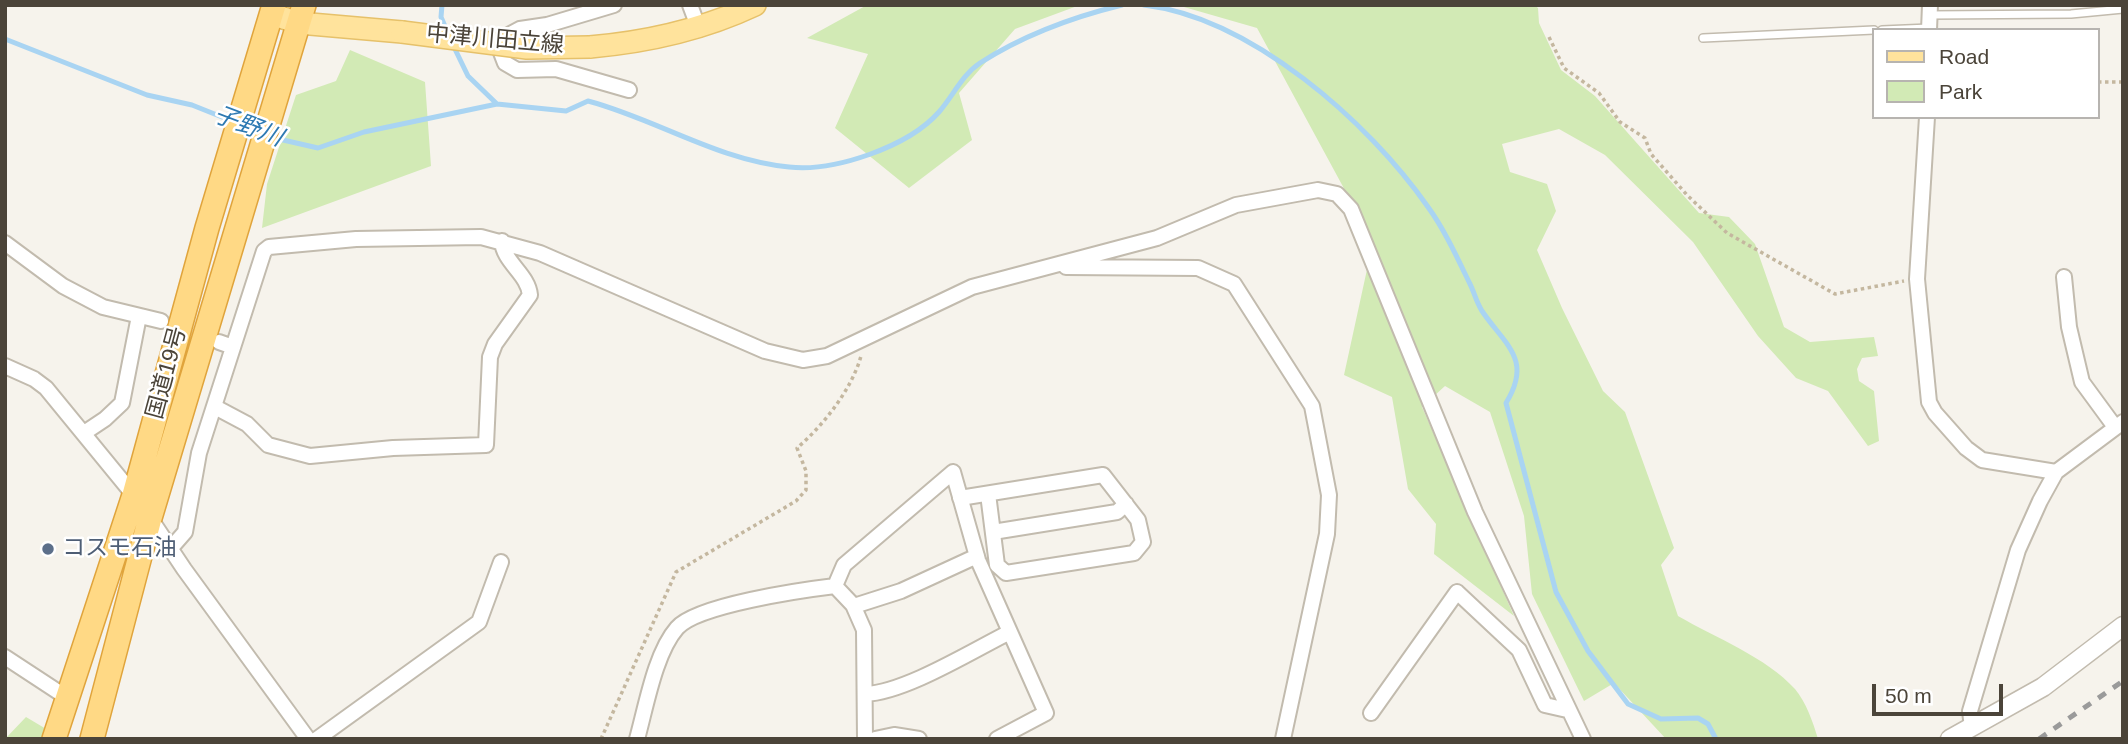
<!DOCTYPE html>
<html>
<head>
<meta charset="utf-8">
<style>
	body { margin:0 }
	#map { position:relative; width:2128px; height:744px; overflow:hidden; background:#f6f3ec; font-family:Arial,sans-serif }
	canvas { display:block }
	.frame { position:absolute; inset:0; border:7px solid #4b4439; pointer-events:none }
	.legend { position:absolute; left:1872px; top:28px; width:228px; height:91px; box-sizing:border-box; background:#fff; border:2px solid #b7b4b0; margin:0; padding:9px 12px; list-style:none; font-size:21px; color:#4b4439 }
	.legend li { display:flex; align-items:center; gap:14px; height:35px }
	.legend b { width:35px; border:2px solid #b7b4b0 }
	.scale { position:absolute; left:1872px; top:684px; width:131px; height:32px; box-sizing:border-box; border:4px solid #4b4439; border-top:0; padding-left:9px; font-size:21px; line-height:24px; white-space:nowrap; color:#4b4439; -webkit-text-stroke:5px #fff; paint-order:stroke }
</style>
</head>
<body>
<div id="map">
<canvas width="2128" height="744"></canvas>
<div class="frame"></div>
<ul class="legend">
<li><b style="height:9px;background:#ffe39c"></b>Road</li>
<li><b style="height:19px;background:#d2eab5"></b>Park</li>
</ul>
<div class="scale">50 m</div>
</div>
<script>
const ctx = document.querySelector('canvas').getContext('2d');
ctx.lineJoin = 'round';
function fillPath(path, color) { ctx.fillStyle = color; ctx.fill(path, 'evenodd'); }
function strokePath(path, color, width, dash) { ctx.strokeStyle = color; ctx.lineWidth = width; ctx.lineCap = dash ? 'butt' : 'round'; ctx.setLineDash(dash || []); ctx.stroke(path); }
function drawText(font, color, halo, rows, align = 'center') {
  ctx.font = font + ' Arial,"Noto Sans JP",sans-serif'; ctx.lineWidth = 5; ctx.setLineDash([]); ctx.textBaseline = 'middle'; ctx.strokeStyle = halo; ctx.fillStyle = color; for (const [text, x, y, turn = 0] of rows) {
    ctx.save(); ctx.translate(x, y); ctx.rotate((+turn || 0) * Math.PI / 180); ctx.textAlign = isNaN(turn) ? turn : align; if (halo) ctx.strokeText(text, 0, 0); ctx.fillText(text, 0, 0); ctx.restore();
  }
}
fillPath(new Path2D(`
	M867 5H1080L1015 29 959 93 972 140 909 188 835 128 868 54 807 38Z
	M1177 5H1534L1538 8 1539 23 1561 70 1595 96 1699 213 1729 217 1755 244 1784 327 1810 342 1874 337 1878 356 1862 358 1857 369 1859 381 1874 391 1879 441 1868 446 1828 391 1796 378 1758 336 1693 242 1605 155 1559 129 1502 144 1510 172 1547 184 1556 211 1537 250 1562 308 1603 391 1625 412 1674 548 1661 565 1678 616C1716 638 1766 657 1795 689 1806 702 1813 722 1818 739H1666L1614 683 1584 701 1532 594 1524 516 1490 412 1445 386 1422 407 1514 616 1434 554 1436 524 1408 489 1392 397 1344 375 1373 242 1257 28Z
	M350 50 425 82 431 166 262 228 267 184 296 95 336 81Z
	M26 717 63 739H5Z`), '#d2eab5');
strokePath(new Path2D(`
	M442 5 441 17 447 31
	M1144 5C1251 18 1368 121 1428 207 1444 229 1457 257 1469 282 1474 291 1476 302 1482 311 1505 345 1533 359 1506 403L1556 592 1588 651 1628 704 1661 719 1698 718 1708 724 1716 739
	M5 39 147 95 192 105 232 121
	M452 43 468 76 497 104
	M270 137 318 148 364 132 497 104 566 111 588 101C656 119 717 160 789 167 834 172 908 147 939 112 953 96 962 75 980 63 1022 36 1073 17 1122 5`), '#a9d4f2', 5);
const service = new Path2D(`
	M1930 15 2071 14 2123 9
	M1882 30 1929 28
	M1703 38 1874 30`);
const minor = new Path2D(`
	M614 5 547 25 520 29 505 37 500 50 505 63 517 70 556 69 629 90
	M690 5 699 29
	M1929 30 1930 5
	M1927 117 1917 279 1929 402 1935 413 1966 448 1982 460 2056 472
	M5 243 63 286 103 307 161 321
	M1066 267 1198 268 1234 284 1312 406 1329 495 1327 534 1283 739
	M2064 277 2069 327 2082 382 2115 427
	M219 342 233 347
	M5 366 34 379 46 388 137 499
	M215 407 247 424 268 445 310 456 393 448 486 445 490 357 495 344 530 295C528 274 503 262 502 241
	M84 433 105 419 122 403 139 316
	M960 498 1103 475 1138 520 1143 542 1134 553 1006 573 997 565 988 494
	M148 515 184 569 308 739
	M993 532 1117 512 1126 504
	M171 548 185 532 199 453 264 251 269 247 356 239 481 237 540 253 765 351 803 360 827 356 972 287 1157 238 1236 205 1318 190 1337 194 1351 209 1475 512 1583 739
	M835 586 844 565 953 472 978 560 1046 713 997 739
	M854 606 901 591 977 556
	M5 657 66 697
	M865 694C904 693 972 651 1008 633
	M1371 713 1457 592 1519 650 1545 705 1567 710
	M1972 728 1970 711 2018 550 2040 501 2056 472 2123 422
	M317 739 479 622 501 562
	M637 739C646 707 655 653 677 628 697 605 802 590 835 586L853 605 864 630 865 739
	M875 739 894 735 919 739`);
const tertiary = new Path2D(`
	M1950 739 2043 687 2123 626`);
const primary = new Path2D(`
	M271 14 299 23 402 32
	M590 47C648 42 702 30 755 5`);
const trunk = new Path2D(`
	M54 739 134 495 207 228 274 5
	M92 739 150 518 304 5`);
strokePath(service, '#c2bbae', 10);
strokePath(minor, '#c2bbae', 18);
strokePath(tertiary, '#c2bbae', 21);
strokePath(primary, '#e6c16a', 24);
strokePath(trunk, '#e0a43c', 26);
strokePath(new Path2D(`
	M1549 37 1564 68 1599 93 1620 122 1645 138 1651 154 1687 195 1727 233 1835 294 1904 281
	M2098 82H2123
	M601 739 676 572 796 501 806 490V471L797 448C823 426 852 389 861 356`), '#c4b79f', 3.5, [3.5, 3.5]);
strokePath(service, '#fff', 7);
strokePath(minor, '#fff', 14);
strokePath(tertiary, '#fff', 18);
strokePath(primary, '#ffe39c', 21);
strokePath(trunk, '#ffd985', 23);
strokePath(new Path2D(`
	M2039 739 2123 681`), '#9a9a9a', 5, [9, 9]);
const primaryBridge = new Path2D(`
	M402 32 527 48 590 47`);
strokePath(primaryBridge, '#e6c16a', 24, []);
strokePath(primaryBridge, '#ffe39c', 21);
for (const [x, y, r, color] of [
	[48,549,7,"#5c6f8a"]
]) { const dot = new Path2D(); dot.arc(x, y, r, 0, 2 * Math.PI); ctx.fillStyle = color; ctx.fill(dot); strokePath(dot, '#fff', 2.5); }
drawText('23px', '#4b4439', '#fff', [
	["中津川田立線",495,40,5],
	["国道19号",167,373,-75]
]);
drawText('23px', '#4e5e75', '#fff', [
	["コスモ石油",62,549]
], 'left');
drawText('italic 24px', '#2e7ab2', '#fff', [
	["子野川",248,127,21]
]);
</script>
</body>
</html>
